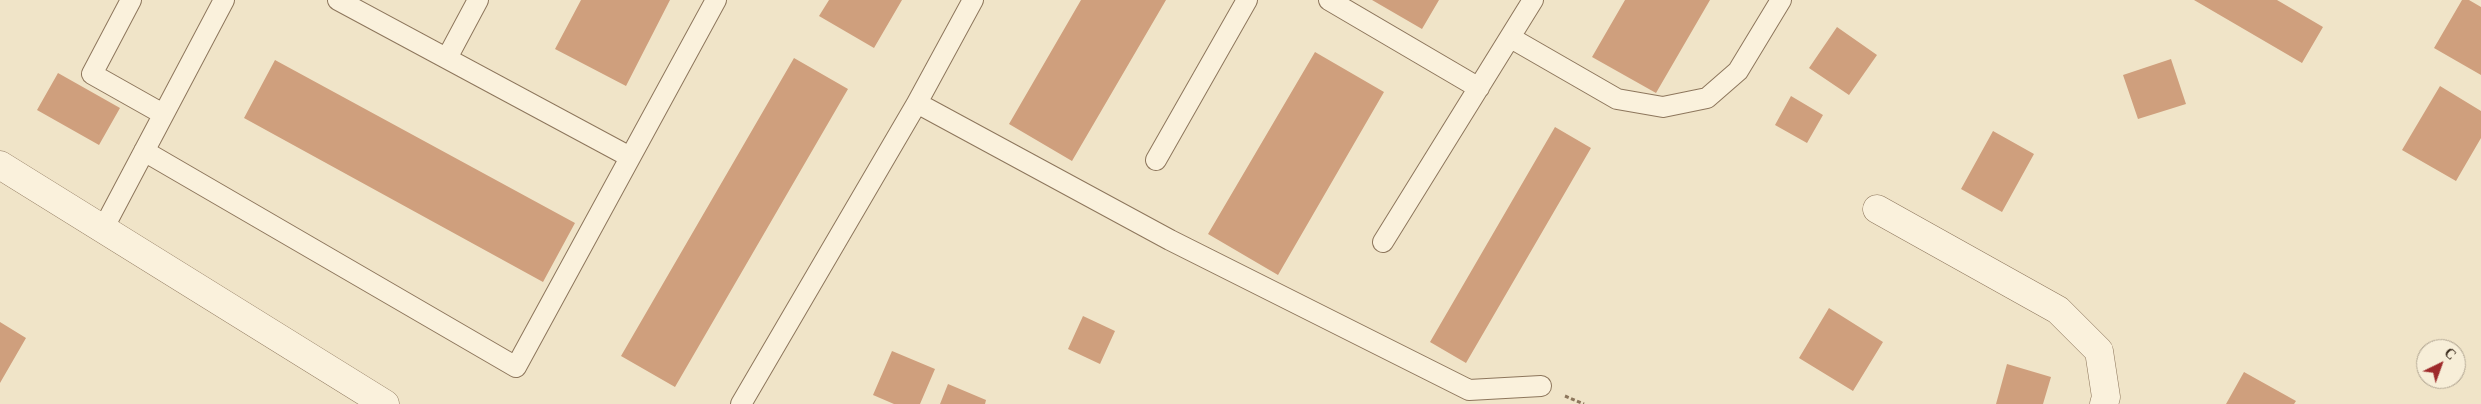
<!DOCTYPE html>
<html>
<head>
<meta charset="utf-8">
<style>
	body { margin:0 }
	#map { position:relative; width:2481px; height:404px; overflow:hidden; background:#f0e4c8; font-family:"Libre Baskerville",serif }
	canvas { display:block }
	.north { position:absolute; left:2416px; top:339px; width:50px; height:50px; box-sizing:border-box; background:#f7eed8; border:1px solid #ada18e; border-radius:50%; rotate:42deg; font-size:14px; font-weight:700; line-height:20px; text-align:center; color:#3d2e20 }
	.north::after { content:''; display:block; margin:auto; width:18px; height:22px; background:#9e2a2b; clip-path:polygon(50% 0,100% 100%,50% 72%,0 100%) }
</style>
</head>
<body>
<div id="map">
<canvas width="2481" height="404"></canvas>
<div class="north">С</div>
</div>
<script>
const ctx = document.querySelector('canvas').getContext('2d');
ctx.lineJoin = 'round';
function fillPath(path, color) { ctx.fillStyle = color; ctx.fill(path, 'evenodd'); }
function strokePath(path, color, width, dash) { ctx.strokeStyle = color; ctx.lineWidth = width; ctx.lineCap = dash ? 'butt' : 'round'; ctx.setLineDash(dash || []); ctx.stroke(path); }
fillPath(new Path2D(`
	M581 0H670L626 86 555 49Z
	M829 0H902L874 48 819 16Z
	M1081 0H1166L1072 161 1009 124Z
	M1372 0H1439L1422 29Z
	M1625 0H1710L1656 93 1592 57Z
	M2194 0H2277L2323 27 2302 63Z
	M2462 0H2469L2481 7V75L2434 48Z
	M1837 27 1877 55 1849 95 1809 68Z
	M1315 52 1384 92 1278 275 1208 234Z
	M794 58 848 89 675 387 621 356Z
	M2171 59 2186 104 2138 119 2123 75Z
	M275 60 575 223 543 282 244 118Z
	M58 73 120 108 99 145 37 110Z
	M2440 86 2481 111V138L2456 181 2402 150Z
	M1791 96 1823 115 1807 143 1775 125Z
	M1555 127 1591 148 1466 363 1430 342Z
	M1993 131 2034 154 2002 212 1961 189Z
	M1829 308 1883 342 1853 391 1799 358Z
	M1083 316 1115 331 1100 364 1068 349Z
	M0 322 26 338 0 383Z
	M892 351 935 369 920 404H894L873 395Z
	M2007 364 2051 377 2043 404H1996Z
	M2244 372 2296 401 2294 404H2226Z
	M948 384 986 400 985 404H940Z`), '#cf9f7d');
const service = new Path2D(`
	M131 0 92 74 163 114
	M338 0 630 157
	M1329 0 1479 88
	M1511 38 1617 99 1663 107 1707 98 1738 71 1781 0
	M447 58 478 0
	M917 103 1170 240 1469 390 1541 386
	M144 151 516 367 716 0
	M1156 160 1247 0
	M103 229 224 0
	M1383 242 1533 0
	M741 404 917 103 973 0`);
const minor = new Path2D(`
	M0 165 385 404
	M1877 209 2058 310 2099 351 2106 397 2104 404`);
strokePath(service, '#8d765c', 22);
strokePath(minor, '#8d765c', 29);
strokePath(new Path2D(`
	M1565 396 1584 404`), '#8d765c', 3, [4, 2.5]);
strokePath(service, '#faf1dc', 20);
strokePath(minor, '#faf1dc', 28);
</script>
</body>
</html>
